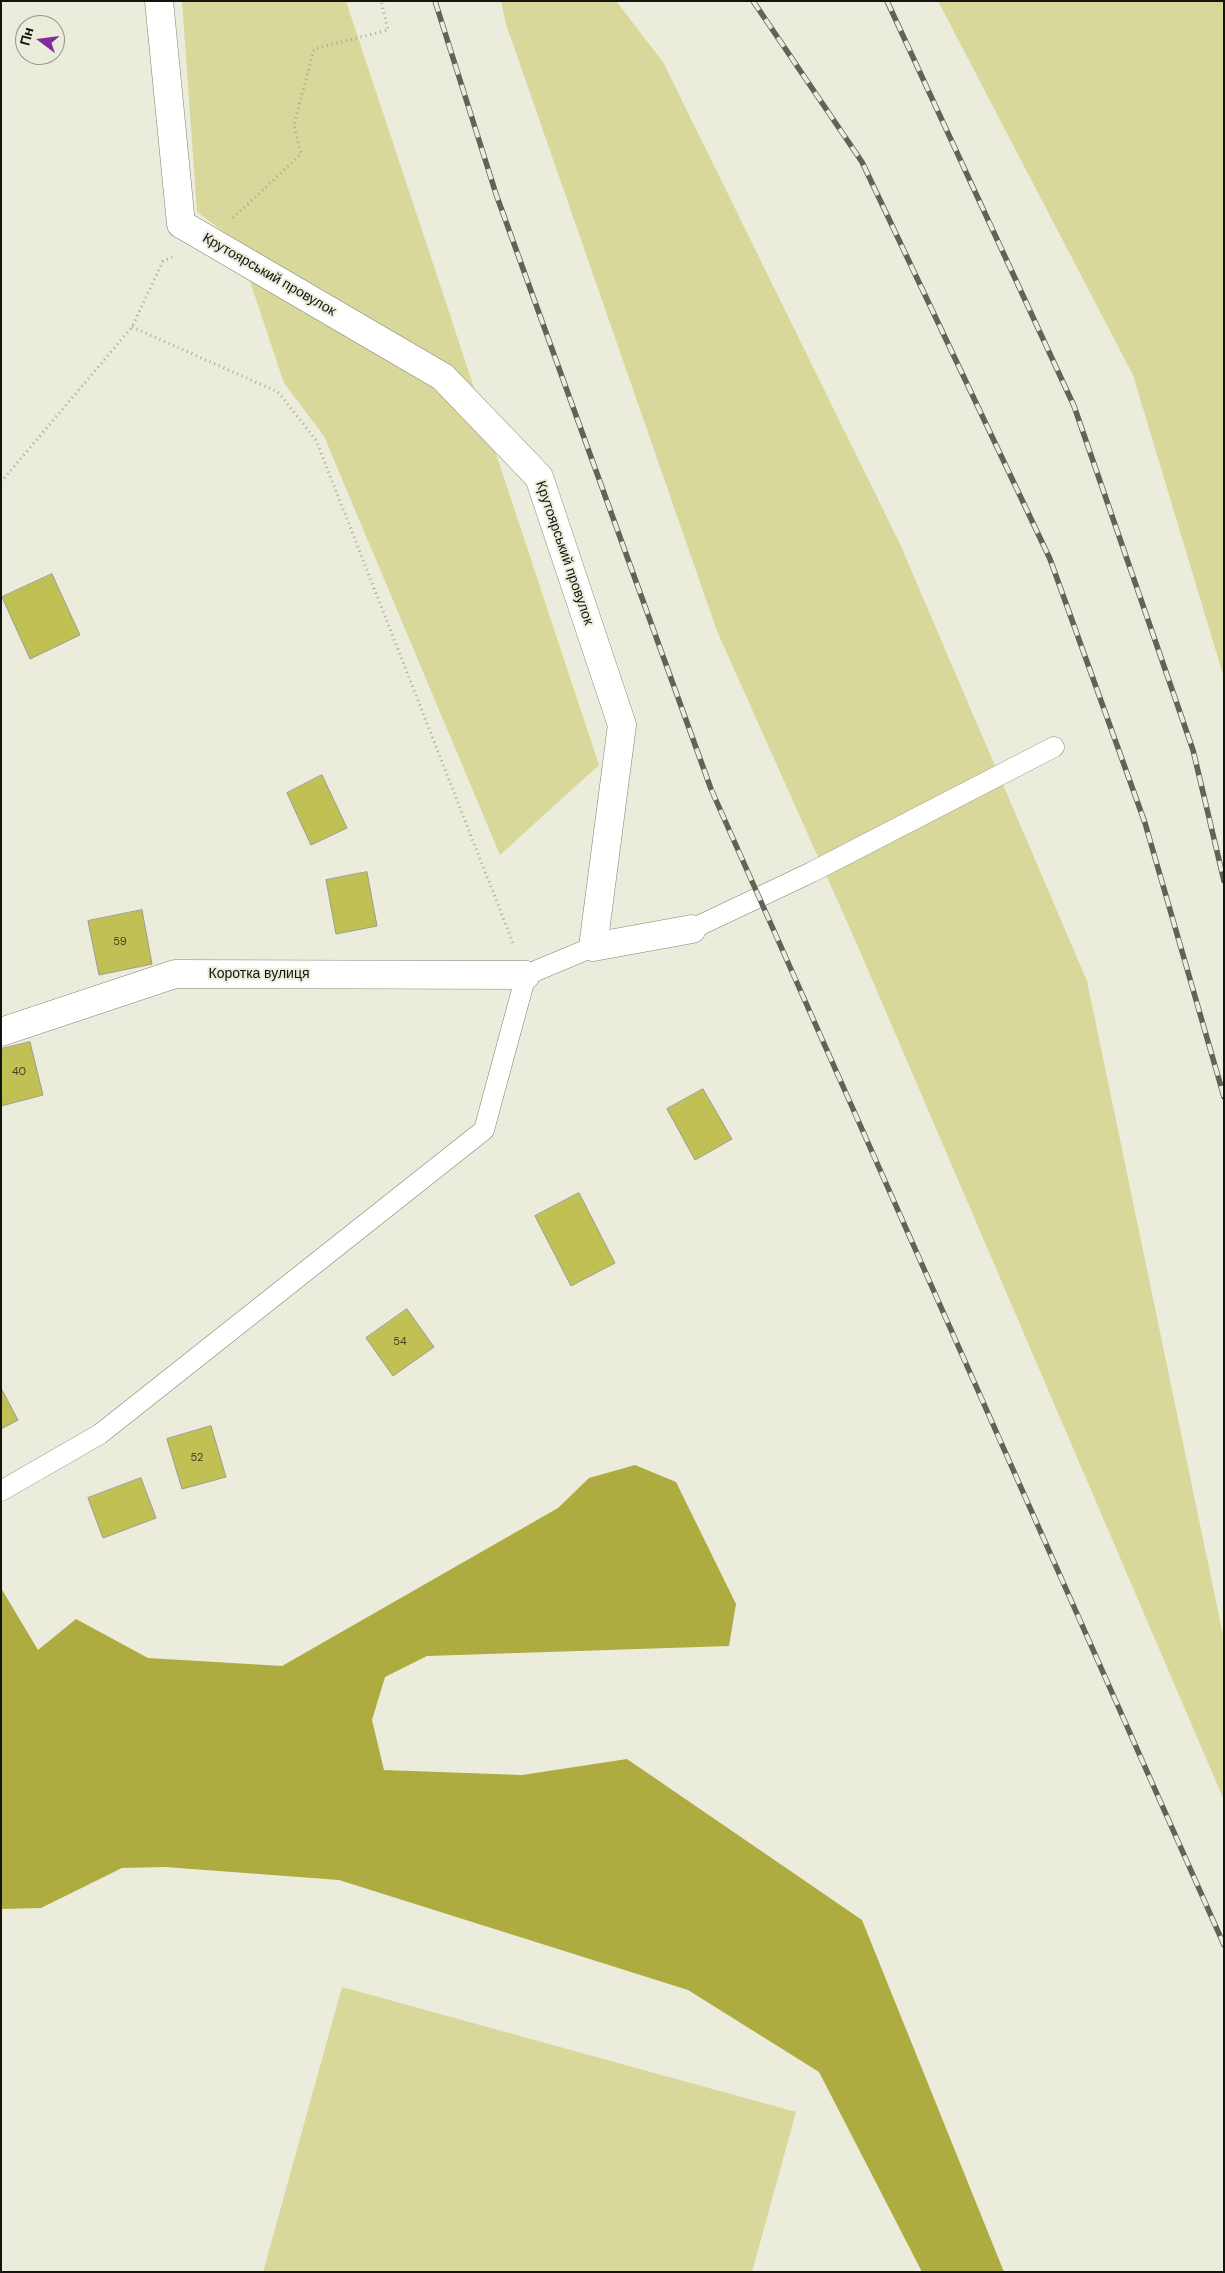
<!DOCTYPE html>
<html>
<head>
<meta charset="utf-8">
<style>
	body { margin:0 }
	#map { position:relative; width:1225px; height:2273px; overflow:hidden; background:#ebecdb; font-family:"DM Sans",sans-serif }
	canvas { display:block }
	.frame { position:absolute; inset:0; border:2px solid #14140e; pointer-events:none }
	.north { position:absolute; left:15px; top:15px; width:50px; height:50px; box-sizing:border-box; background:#ebecdb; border:1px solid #959689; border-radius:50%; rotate:285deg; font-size:14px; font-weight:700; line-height:20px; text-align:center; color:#14140e }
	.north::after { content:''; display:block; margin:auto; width:18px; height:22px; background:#822b99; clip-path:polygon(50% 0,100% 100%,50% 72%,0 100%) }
</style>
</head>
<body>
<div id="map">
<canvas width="1225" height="2273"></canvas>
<div class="frame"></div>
<div class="north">Пн</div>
</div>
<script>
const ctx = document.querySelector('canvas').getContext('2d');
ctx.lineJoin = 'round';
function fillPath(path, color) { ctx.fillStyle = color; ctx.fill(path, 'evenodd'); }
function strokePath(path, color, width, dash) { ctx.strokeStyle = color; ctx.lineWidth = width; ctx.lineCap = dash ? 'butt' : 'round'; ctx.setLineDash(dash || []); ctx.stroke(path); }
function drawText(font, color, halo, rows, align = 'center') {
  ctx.font = font + ' "DM Sans",sans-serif'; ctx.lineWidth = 4; ctx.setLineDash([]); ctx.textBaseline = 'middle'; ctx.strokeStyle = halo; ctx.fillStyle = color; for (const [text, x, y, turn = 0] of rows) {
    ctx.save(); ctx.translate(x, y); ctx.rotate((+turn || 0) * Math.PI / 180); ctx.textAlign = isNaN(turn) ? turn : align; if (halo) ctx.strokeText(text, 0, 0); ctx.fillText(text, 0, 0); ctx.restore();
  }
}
fillPath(new Path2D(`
	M182 1H346L599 765 500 855 324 436 284 383 237 242 197 212Z
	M501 1H616L663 62 900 544 1087 981 1224 1640V1800L856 942 717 631 506 24Z
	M938 1H1224V678L1133 375Z
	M342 1987 796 2112 752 2272H263Z`), '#d7d899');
fillPath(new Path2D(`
	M635 1465 676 1482 736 1604 729 1646 427 1656 385 1677 372 1720 384 1770 522 1775 627 1759 862 1920 1004 2272H922L819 2072 688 1990 339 1880 165 1867 122 1868 41 1908 1 1909V1588L38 1650 76 1619 148 1658 282 1666 558 1508 589 1478Z`), '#aeac40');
const building = new Path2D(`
	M52 574 80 635 30 659 2 597Z
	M322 775 347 828 311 845 287 793Z
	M367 872 377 926 336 934 326 880Z
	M142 910 152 964 99 975 88 921Z
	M30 1042 43 1095 1 1106V1049Z
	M703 1089 732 1139 695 1160 667 1109Z
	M579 1193 615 1263 571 1286 535 1216Z
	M407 1309 434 1347 393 1376 366 1338Z
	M1 1388 18 1420 1 1429Z
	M211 1426 226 1477 182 1489 167 1439Z
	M141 1478 156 1518 103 1538 88 1498Z`);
fillPath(building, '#c1c055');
strokePath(building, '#9c9c8d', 1);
const lane = new Path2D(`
	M692 929 812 872 1054 747
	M1 1491 100 1434 484 1130 526 975 593 947`);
const street = new Path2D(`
	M159 1 181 224 443 377 539 477 622 725 593 947 692 929
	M1 1032 175 974 526 975`);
strokePath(lane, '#848475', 21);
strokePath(street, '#848475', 29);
strokePath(new Path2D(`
	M233 218 301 154 294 125 314 49 388 30 381 1
	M132 327 278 392 316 440 513 943
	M1 482 132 327 163 261 172 257`), '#a7a89b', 3, [1, 4]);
strokePath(lane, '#fff', 20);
strokePath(street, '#fff', 28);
const rail = new Path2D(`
	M435 1 496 194 711 789 1224 1945
	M753 1 862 162 1050 559 1145 823 1224 1097
	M887 1 1074 406 1193 750 1224 881`);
strokePath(rail, '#616258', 5.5);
strokePath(rail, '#ebecdb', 4, [11]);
drawText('11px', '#3f3f20', null, [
	["59",120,942],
	["40",19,1072],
	["54",400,1342],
	["52",197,1458]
]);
drawText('14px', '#14140e', '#ebecdb', [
	["Крутоярський провулок",269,275,30],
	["Крутоярський провулок",564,553,71],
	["Коротка вулиця",259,974]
]);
</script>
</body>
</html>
